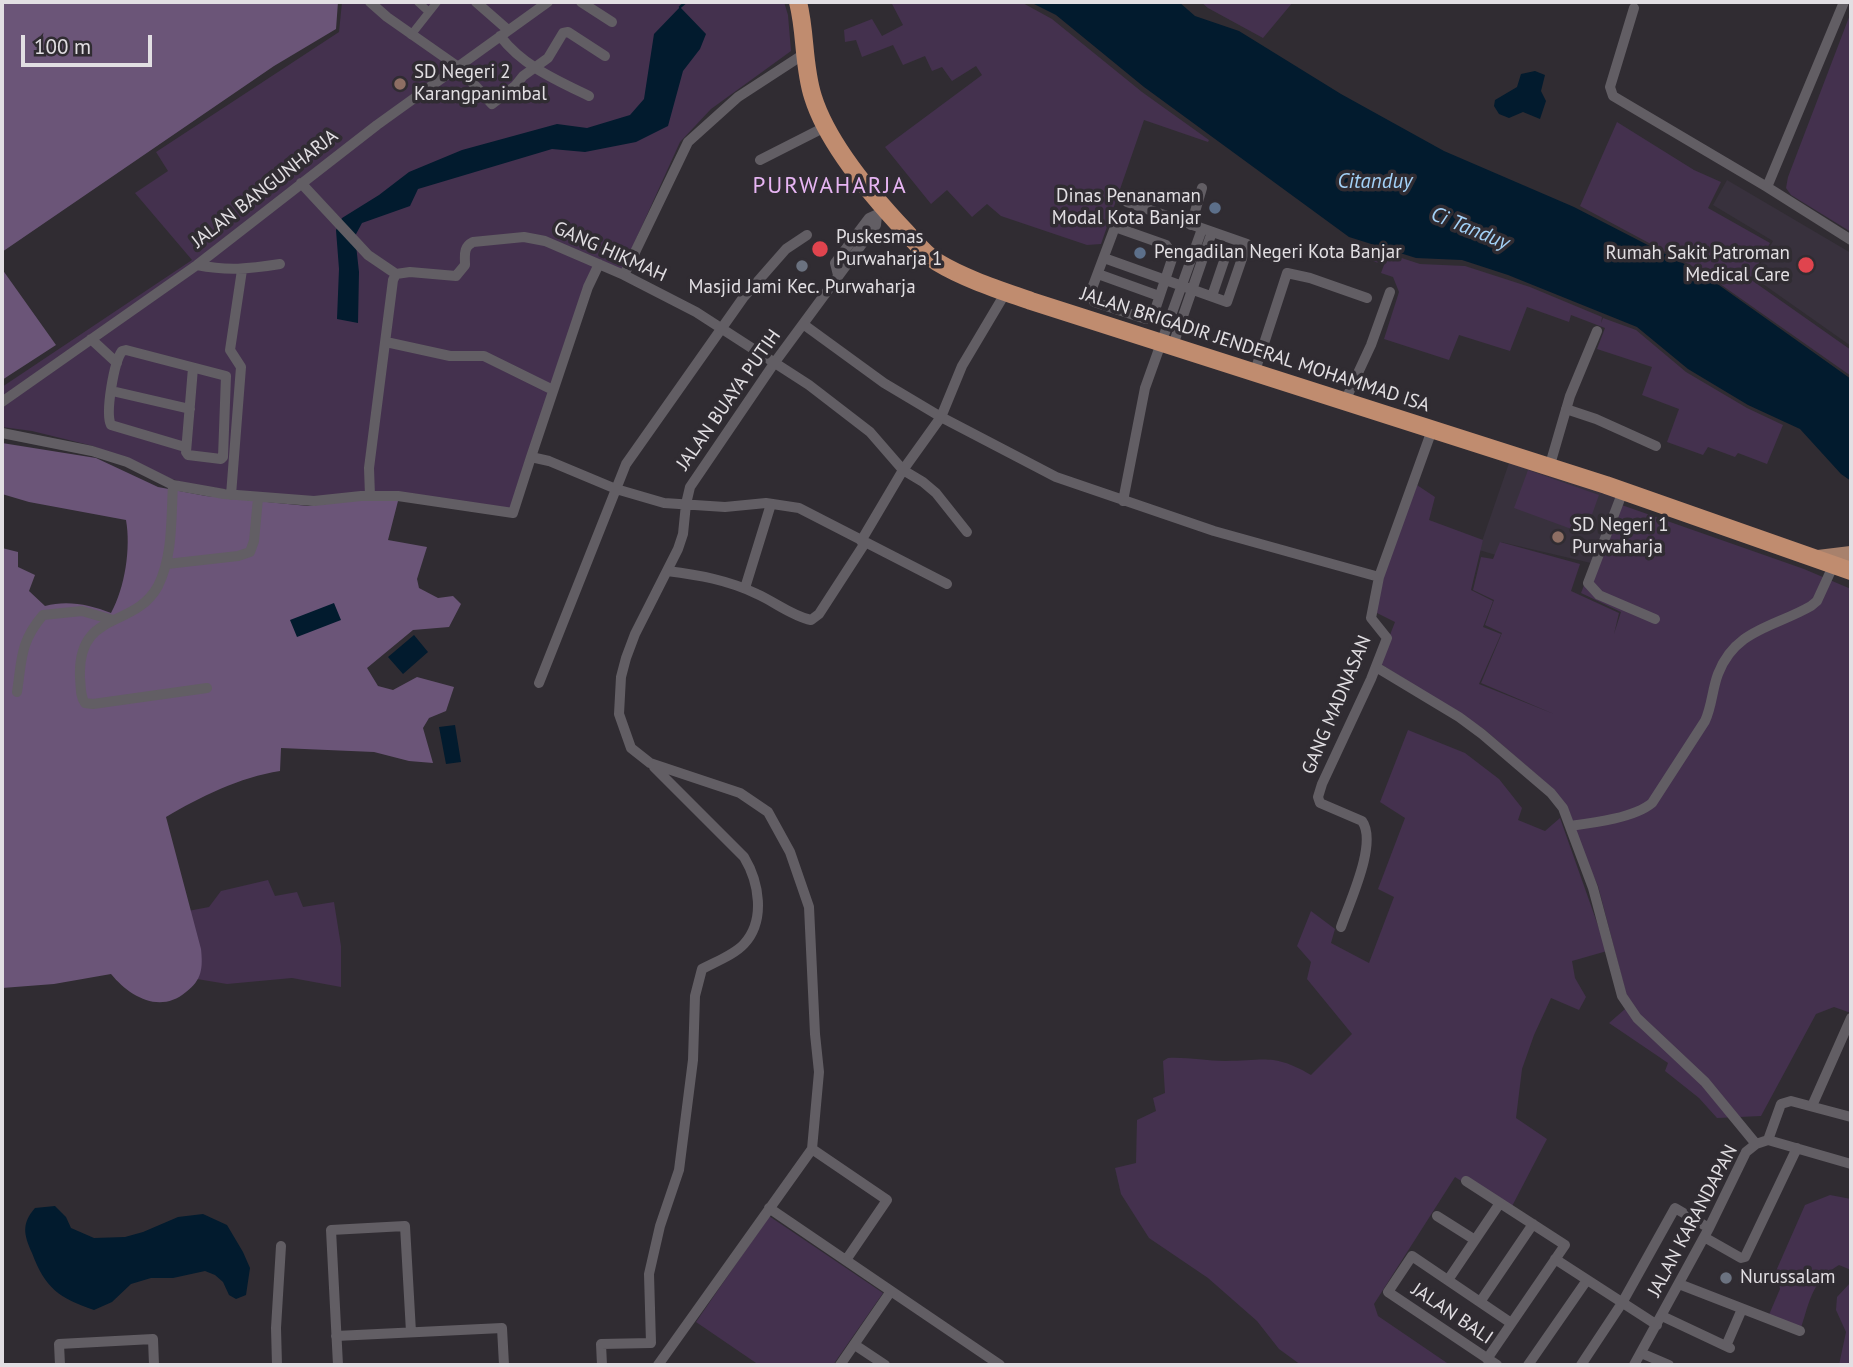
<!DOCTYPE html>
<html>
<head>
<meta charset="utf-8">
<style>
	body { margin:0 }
	#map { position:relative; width:1853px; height:1367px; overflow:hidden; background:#302c32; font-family:"PT Sans",sans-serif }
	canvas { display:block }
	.frame { position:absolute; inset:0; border:4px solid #e2dfe3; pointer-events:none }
	.scale { position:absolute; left:21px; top:35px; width:131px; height:32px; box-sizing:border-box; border:4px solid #e2dfe3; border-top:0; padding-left:9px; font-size:21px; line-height:24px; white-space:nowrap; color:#e2dfe3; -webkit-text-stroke:5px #302c32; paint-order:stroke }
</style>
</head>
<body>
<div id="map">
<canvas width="1853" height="1367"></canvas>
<div class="frame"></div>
<div class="scale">100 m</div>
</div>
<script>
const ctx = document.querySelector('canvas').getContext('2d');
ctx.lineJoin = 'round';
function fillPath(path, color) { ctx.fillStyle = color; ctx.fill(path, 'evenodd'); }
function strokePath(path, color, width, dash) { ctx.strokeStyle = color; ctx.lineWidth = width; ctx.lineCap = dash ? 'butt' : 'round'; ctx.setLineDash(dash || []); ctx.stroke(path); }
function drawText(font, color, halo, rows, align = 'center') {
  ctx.font = font + ' "PT Sans",sans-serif'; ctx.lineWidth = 7; ctx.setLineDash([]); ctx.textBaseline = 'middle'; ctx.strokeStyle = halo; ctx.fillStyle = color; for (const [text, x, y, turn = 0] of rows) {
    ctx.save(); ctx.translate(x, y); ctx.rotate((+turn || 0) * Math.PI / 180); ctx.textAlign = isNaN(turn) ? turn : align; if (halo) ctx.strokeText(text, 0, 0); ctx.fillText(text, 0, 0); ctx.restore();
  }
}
fillPath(new Path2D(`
	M1727 180 1851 253V346L1753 277 1773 241 1713 205Z
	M1509 463 1619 496 1591 563 1501 542 1496 555 1479 550Z`), '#38313d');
fillPath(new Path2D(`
	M342 2H784L788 15 791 51 711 109 680 142 622 270 598 259 511 509 398 493 307 497 274 495 191 485 169 478 93 446 32 431 2 427V387L192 260 135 193 168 171 156 152 339 32Z
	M891 2H1021L1052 19 1142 92 1209 140 1208 142 1144 120 1101 244 1087 245 1001 216 987 204 972 217 947 190 931 204 885 147 982 75 976 66 952 81 942 67 932 71 925 56 903 65 893 45 862 57 856 40 845 42 844 30 872 19 882 36 903 25Z
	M1201 2H1293L1263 38 1208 8Z
	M1851 12V232L1791 195 1786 188 1788 177Z
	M1617 122 1694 170 1721 182 1708 208 1770 243 1750 279 1851 350V376L1703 272 1580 206Z
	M1374 249 1420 264 1465 266 1530 287 1602 317 1601 323 1603 318 1636 330 1686 372 1747 408 1783 425 1767 464 1738 453 1735 457 1708 447 1703 455 1667 442 1679 409 1642 395 1652 367 1597 349 1605 328 1571 315 1569 322 1527 307 1510 351 1459 335 1449 360 1384 339 1399 292 1393 277 1381 273 1384 265 1370 260Z
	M1528 470 1599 495 1585 534 1514 508Z
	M1417 485 1435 497 1429 520 1483 540 1471 590 1493 601 1483 627 1501 634 1479 684 1554 714 1481 683 1502 633 1485 625 1494 600 1473 590 1481 557 1493 559 1500 542 1580 564 1571 591 1619 613 1614 634 1621 612 1581 593 1616 503 1804 569 1851 589V1013L1834 1007 1816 1014 1761 1116 1717 1118 1699 1098 1665 1071 1668 1063 1609 1023 1632 1003 1626 994 1598 886 1554 790 1485 730 1379 663 1395 622 1369 609Z
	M1408 730 1465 753 1499 779 1522 808 1518 820 1545 831 1560 818 1607 951 1572 961 1575 978 1586 997 1579 1010 1551 998 1534 1035 1522 1069 1516 1118 1547 1139 1509 1212 1455 1177 1374 1304 1378 1316 1450 1365H1301L1279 1349 1257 1321 1208 1278 1149 1238 1121 1194 1115 1168 1136 1163 1137 1120 1156 1111 1153 1098 1165 1093 1163 1061 1168 1058C1187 1057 1206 1061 1225 1061 1265 1061 1273 1053 1311 1075L1352 1034 1307 979 1311 962 1297 946 1311 911 1335 929 1331 943 1369 963 1394 897 1378 889 1405 818 1380 802Z
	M268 880 275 896 297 892 303 907 334 902 341 946V987L292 978 227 984 197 979 188 911 209 907 221 891Z
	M1830 1195 1851 1199V1270L1839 1265C1812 1281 1810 1300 1801 1328L1768 1317 1780 1289 1776 1271 1805 1205Z
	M769 1216 883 1293 833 1365H759L696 1322Z
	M1851 1282V1365H1839L1846 1332 1836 1310 1837 1297Z`), '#44314e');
fillPath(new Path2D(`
	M2 2H338L336 29 274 66 2 252Z
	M2 269 56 345 2 380Z
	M2 443 96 458 158 487 206 496 308 506 371 499 398 501 388 540 427 547 417 579 419 588 438 598 453 596 461 604 449 627 413 630 367 668 378 686 393 690 417 677 454 687 446 711 429 718 423 728 433 763 409 761 374 752 281 748 280 771C240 777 200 797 166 817L201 949C203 968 202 980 186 992 160 1014 130 997 111 974L54 984 2 988V548L18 552V567L35 575 29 591 45 606C68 600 90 605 111 613 125 588 131 548 126 520L29 502 2 494Z`), '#6b5578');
fillPath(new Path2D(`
	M1030 2H1179L1195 16 1239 31 1341 94 1444 151 1574 207 1702 273 1851 379V481L1841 474 1800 429 1748 405 1688 369 1637 327 1508 275 1462 260 1416 258 1349 237 1144 87 1056 15Z
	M680 7 706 34 700 49 683 71 668 126 636 142 585 152 552 149 418 189 410 206 362 223 355 236 359 272 358 323 337 319 339 269 336 230 342 218 379 195 409 172 462 150 557 124 587 128 630 115 644 99 654 34Z
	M1535 71 1545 75 1541 91 1546 101 1540 119 1523 112 1509 118 1499 114 1494 106 1495 100 1517 87 1521 74Z
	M334 603 341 620 297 637 290 620Z
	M414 635 428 652 403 674 388 657Z
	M455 725 461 762 446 764 439 727Z
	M55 1206 66 1217 71 1228 94 1238 125 1237 143 1232 178 1217 203 1214 227 1225 243 1252 250 1268 246 1295 236 1299 229 1295 223 1282 215 1275 205 1271 173 1278H151L131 1284 112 1302 94 1310C59 1298 45 1288 32 1253 24 1235 21 1224 35 1208Z`), '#021b2e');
strokePath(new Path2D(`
	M680 7 686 2`), '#021b2e', 2.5);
strokePath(new Path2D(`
	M418 2 429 12
	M411 35 437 2`), '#625e64', 8);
strokePath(new Path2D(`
	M370 2 387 17 457 66 492 104 515 86 523 76 548 58 563 33 568 32 605 56
	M476 2 508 30
	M581 2 612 22
	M1634 8 1610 87 1613 96 1767 187 1851 240
	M500 36C523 66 556 80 589 96
	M760 160 827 126
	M301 183 368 255 396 274
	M1767 187 1844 2
	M1191 225 1202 188
	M1115 227 1166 245 1173 256 1154 313 1146 319 1094 302 1091 291Z
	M1104 258 1227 302 1247 244 1127 202
	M197 265C228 271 248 269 280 264
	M396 274 410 272 456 276 465 265C465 255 463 247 473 242L524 237 545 241 624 275 696 312 809 385 870 432 903 470 923 482 936 493 967 532
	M1098 274 1159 296
	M624 275 688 142 738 97 804 54
	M838 275 835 263 869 218 880 213
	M1212 296 1226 255
	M803 324 884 383 941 417 1056 477 1214 531 1379 577
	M91 339 117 363
	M386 342 450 356H484L553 390
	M1173 345 1212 232
	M1255 371 1287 273 1310 278 1367 298
	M112 391 190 409
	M1345 401 1371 345 1390 292
	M2 402 197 265 377 125 548 2
	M1566 409 1596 419 1656 446
	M2 433 92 451 127 462 173 485 224 494 314 501 361 496H398L513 513 531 457 549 461 616 489 664 503 725 507 766 503 799 508 947 584
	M185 447 111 425C105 413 114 362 122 351L126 350 226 376 223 457 221 459 188 455 186 452 193 368
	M531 457 588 287 599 264
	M1549 468 1570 396 1597 331
	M173 485C171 519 173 556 158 586 134 630 77 609 80 678 81 686 80 697 85 703L93 704 207 688
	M1623 491 1588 583 1599 595 1655 619
	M231 495 241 367 230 350 242 270
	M370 496 369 468 393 280 396 274
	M1123 501 1145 388 1202 229
	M861 541 903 470 941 417 962 366 1006 292
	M167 564 238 556 250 552 254 541 258 498
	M667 571C699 575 728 580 757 594 775 602 792 616 811 620L819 614 865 543
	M745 588 771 504
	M1376 667 1459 717 1482 734 1551 793 1563 808 1593 888 1622 996 1637 1018 1705 1082 1756 1144
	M539 683 626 464 743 298 786 249 807 235
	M17 692C22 659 20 642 43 615L82 611 113 620
	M1570 826C1593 823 1634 818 1652 803L1705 721C1712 706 1712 690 1718 674 1735 629 1775 627 1811 606L1817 601 1834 564
	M1341 927C1349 903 1378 843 1362 821L1320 803 1318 797 1322 784 1371 679 1387 638 1371 618 1379 577 1432 430
	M1812 1106 1851 1018
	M1768 1140 1781 1104 1791 1101 1851 1117
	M812 1149 887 1200 846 1260
	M1466 1181 1565 1245 1487 1359
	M769 1208 891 1291
	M1437 1216 1475 1240
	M1704 1237 1741 1258 1745 1257 1797 1148
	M1555 1259 1657 1325
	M1448 1280 1500 1203
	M1679 1284 1800 1331
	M1480 1302 1533 1224
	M1662 1316 1730 1348
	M336 1336 502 1328 504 1365
	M855 1345 885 1365
	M1726 1346 1742 1309
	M1641 1353 1669 1365
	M60 1365 59 1344 153 1339 154 1365
	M277 1365 276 1328 281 1246
	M338 1365 331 1230 405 1226 411 1332
	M602 1365 601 1344 651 1343 649 1274 660 1226 679 1170 693 1060 695 996 702 969C715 962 734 955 744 944 766 920 759 882 744 857L654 767
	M658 1365 812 1149 819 1072 815 1034 809 907 790 852 768 812 740 793 650 763 631 748 619 714 621 677 626 658 635 634 678 549 683 534 686 504 690 487 775 362 876 225 877 216
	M840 1365 891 1291 1000 1365
	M1497 1365 1388 1292 1412 1256 1511 1323
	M1528 1365 1587 1280
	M1581 1365 1622 1303 1675 1208 1709 1228
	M1634 1365 1709 1228 1746 1152 1756 1144 1768 1140 1851 1164`), '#625e64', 10);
strokePath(new Path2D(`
	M1818 558 1851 554`), '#a8816c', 16);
strokePath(new Path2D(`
	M798 2C806 33 803 66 813 97 828 145 872 196 906 232 916 243 925 254 937 262 965 279 1000 290 1031 301L1606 485 1851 571`), '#c08c6f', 18);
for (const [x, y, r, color] of [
	[400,84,7,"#8d6e63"],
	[1215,208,7,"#5c6f8a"],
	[820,249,9,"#e0444e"],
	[1140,253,7,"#5c6f8a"],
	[1806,265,9,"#e0444e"],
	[802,266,7,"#6b7280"],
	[1558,537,7,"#8d6e63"],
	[1726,1278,7,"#6b7280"]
]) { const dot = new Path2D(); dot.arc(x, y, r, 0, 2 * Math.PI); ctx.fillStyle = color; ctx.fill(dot); strokePath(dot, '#302c32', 2.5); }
drawText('19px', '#e2dfe3', '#302c32', [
	["SD Negeri 2",414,73],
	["Karangpanimbal",414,95],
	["Dinas Penanaman",1201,197,"right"],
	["Modal Kota Banjar",1201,219,"right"],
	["Puskesmas",836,238],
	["Purwaharja 1",836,260],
	["Pengadilan Negeri Kota Banjar",1154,253],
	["Rumah Sakit Patroman",1790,254,"right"],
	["Medical Care",1790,276,"right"],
	["Masjid Jami Kec. Purwaharja",802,288,"center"],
	["SD Negeri 1",1572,526],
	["Purwaharja",1572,548],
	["Nurussalam",1740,1278]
], 'left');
drawText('19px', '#e2dfe3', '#302c32', [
	["JALAN BANGUNHARJA",265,189,-38],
	["GANG HIKMAH",610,252,24],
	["JALAN BRIGADIR JENDERAL MOHAMMAD ISA",1255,350,18],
	["JALAN BUAYA PUTIH",729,400,-55],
	["GANG MADNASAN",1337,705,-67],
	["JALAN KARANDAPAN",1693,1221,-62],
	["JALAN BALI",1452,1314,34]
]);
drawText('italic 21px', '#a3d1f7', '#302c32', [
	["Citanduy",1375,182],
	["Ci Tanduy",1470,229,22]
]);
ctx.letterSpacing = '2px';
drawText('23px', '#e7b5f3', '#302c32', [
	["PURWAHARJA",830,186]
]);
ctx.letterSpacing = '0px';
</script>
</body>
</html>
